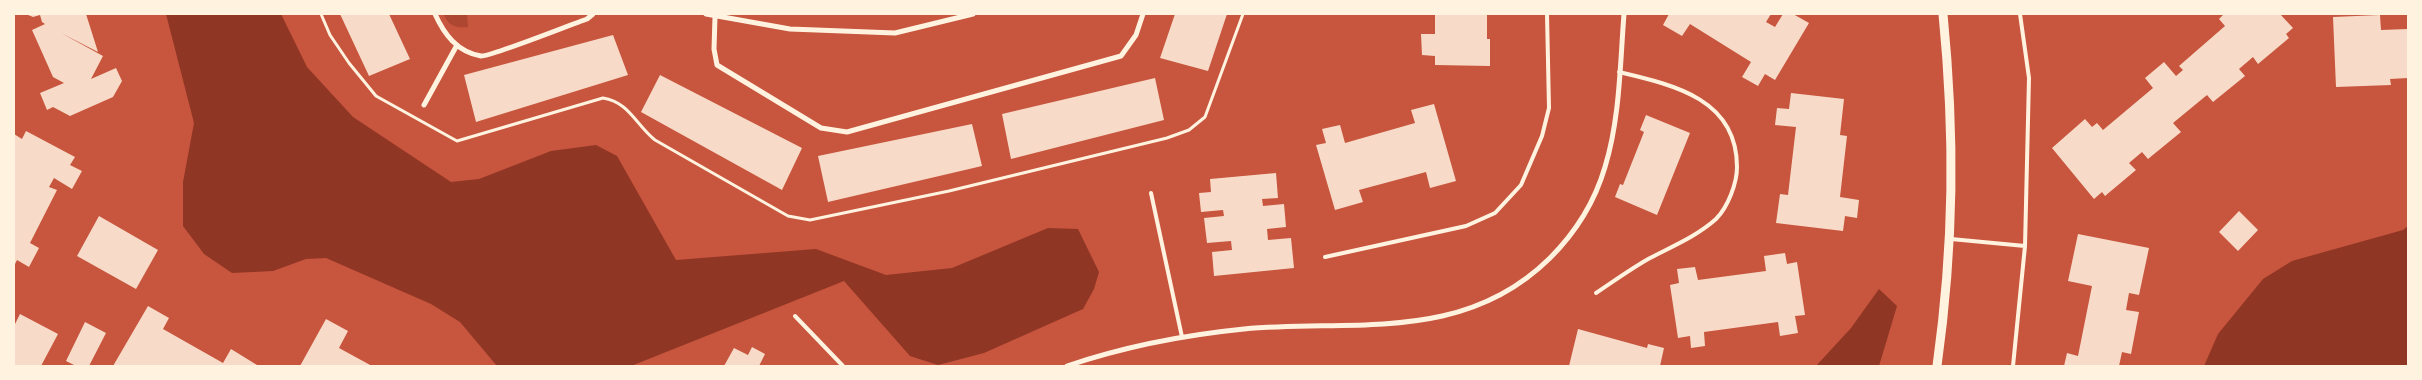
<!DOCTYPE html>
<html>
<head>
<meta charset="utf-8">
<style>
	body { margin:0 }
	#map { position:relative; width:2422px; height:380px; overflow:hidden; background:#c8553d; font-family:"Open Sans",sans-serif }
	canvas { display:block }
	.frame { position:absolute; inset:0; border:15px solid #fff3e0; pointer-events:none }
</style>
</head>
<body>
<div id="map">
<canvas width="2422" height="380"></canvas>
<div class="frame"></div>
</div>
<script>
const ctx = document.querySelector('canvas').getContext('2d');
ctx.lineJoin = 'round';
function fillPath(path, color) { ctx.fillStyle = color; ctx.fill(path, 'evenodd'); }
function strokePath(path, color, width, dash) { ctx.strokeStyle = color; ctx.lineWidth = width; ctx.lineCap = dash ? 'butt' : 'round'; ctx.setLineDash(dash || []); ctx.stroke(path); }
fillPath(new Path2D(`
	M447 14H467L468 27C457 28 449 27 444 15Z`), '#ae4732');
fillPath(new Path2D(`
	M166 14H281L307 67 353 117 451 182 479 179 551 151 596 145 617 156 676 260 816 249 886 275 952 268 1048 228 1078 229 1099 272 1094 289 1083 309 984 353 938 365 910 356 844 281 631 366H497L460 322 431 304 326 258 306 259 273 271 232 273 204 254 183 226V182L194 123Z
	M2408 226V366H2204L2218 334 2263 279 2292 261 2403 230Z
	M1879 289 1897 306 1879 366H1816L1851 328Z`), '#8f3625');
fillPath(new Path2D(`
	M26 14H86L98 52 61 33 103 56 91 79 116 68 122 81 113 97 70 116 53 107 47 110 40 93 64 83 53 77 32 30 45 24 42 22 40 15 33 17Z
	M340 14H389L410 59 369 76Z
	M1175 14H1227L1208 71 1160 58Z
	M1435 14H1487V39H1490V66L1435 65V56L1422 55 1421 34H1435Z
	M1669 14H1771L1766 22 1775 27 1783 14H1793L1809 23 1775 80 1765 74 1758 86 1742 77 1751 62 1690 24 1682 36 1663 25Z
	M2222 14H2280L2293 28 2286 34 2289 38 2258 64 2253 57 2239 69 2245 76 2213 102 2207 95 2173 123 2181 132 2148 159 2142 152 2129 163 2136 170 2105 196 2102 192 2094 199 2052 148 2085 119 2092 127 2097 123 2103 130 2153 88 2145 78 2164 62 2176 76 2183 70 2179 66 2225 26 2219 19 2223 15Z
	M2380 15 2381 30 2408 29V78L2390 79 2391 85 2336 87 2333 17Z
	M613 35 628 75 476 122 464 75Z
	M660 75 802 148 782 190 641 112Z
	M1155 78 1164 120 1011 159 1002 114Z
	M1791 93 1844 99 1840 135 1847 136 1840 197 1859 200 1857 218 1845 216 1843 231 1776 223 1780 194 1788 195 1796 127 1775 125 1777 108 1789 109Z
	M1434 104 1456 181 1430 188 1426 172 1359 190 1363 202 1335 210 1316 145 1326 143 1322 129 1340 125 1345 143 1415 123 1411 110Z
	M1646 115 1690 133 1657 215 1615 197 1620 184 1623 185 1644 132 1640 130Z
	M972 124 982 166 828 202 818 156Z
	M26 131 75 157 70 165 82 171 72 189 54 178 49 187 57 190 30 243 39 248 29 267 17 260 14 266V134L22 139Z
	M1276 173 1278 198 1262 199 1263 206 1284 204 1286 227 1267 229 1268 240 1291 238 1294 268 1214 276 1212 252 1232 250 1231 241 1207 243 1204 218 1224 216 1223 210 1201 212 1199 193 1211 192 1210 179Z
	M2239 211 2258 230 2238 251 2219 232Z
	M99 216 158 250 136 289 77 256Z
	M2078 234 2149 248 2139 295 2129 293 2126 310 2139 312 2131 354 2122 352 2119 366H2064L2067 353 2078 356 2092 286 2068 281Z
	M1785 253 1787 264 1797 262 1805 315 1795 316 1798 333 1780 336 1778 322 1704 332 1705 346 1691 348 1690 336 1678 338 1670 285 1679 283 1677 269 1695 267 1698 280 1766 271 1764 256Z
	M148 306 169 318 163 329 223 363 231 349 257 365 113 366Z
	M20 314 58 334 41 366H14V326Z
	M326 319 348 331 339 348 372 366H300Z
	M85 322 106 333 89 366H76L66 361Z
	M1578 329 1647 348 1648 344 1664 348 1660 366H1569Z
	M752 347 765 354 759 366H724L734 348 748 355Z`), '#f7dbc8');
strokePath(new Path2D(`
	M321 14 330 35 349 63 376 96 457 141 603 98C629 102 636 125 655 140L788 216 810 220 949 191 1167 138 1189 130 1205 117 1243 14`), '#fff3e0', 3);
strokePath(new Path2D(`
	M1151 193 1182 337
	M1951 239 2025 246
	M1325 257 1466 226 1495 213 1521 185 1542 136 1549 108 1547 14
	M1596 293C1614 281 1632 268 1650 258 1673 246 1697 236 1716 219 1728 207 1737 183 1737 167 1737 99 1674 85 1619 72
	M795 316 843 366
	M2013 366 2025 246 2029 78 2020 14`), '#fff3e0', 4);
strokePath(new Path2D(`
	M435 14C444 34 457 52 481 56 490 57 572 24 587 19L593 14
	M706 14 790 29 895 33 973 14
	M715 17 714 49 717 65 821 128 847 132 1121 56 1136 35 1143 14
	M424 105 457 45
	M1067 366C1123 347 1184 335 1244 329 1354 319 1463 344 1550 258 1575 233 1595 201 1605 167 1620 118 1620 64 1624 14`), '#fff3e0', 5);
strokePath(new Path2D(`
	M1937 366C1954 244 1955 136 1943 14`), '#fff3e0', 9);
</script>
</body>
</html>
